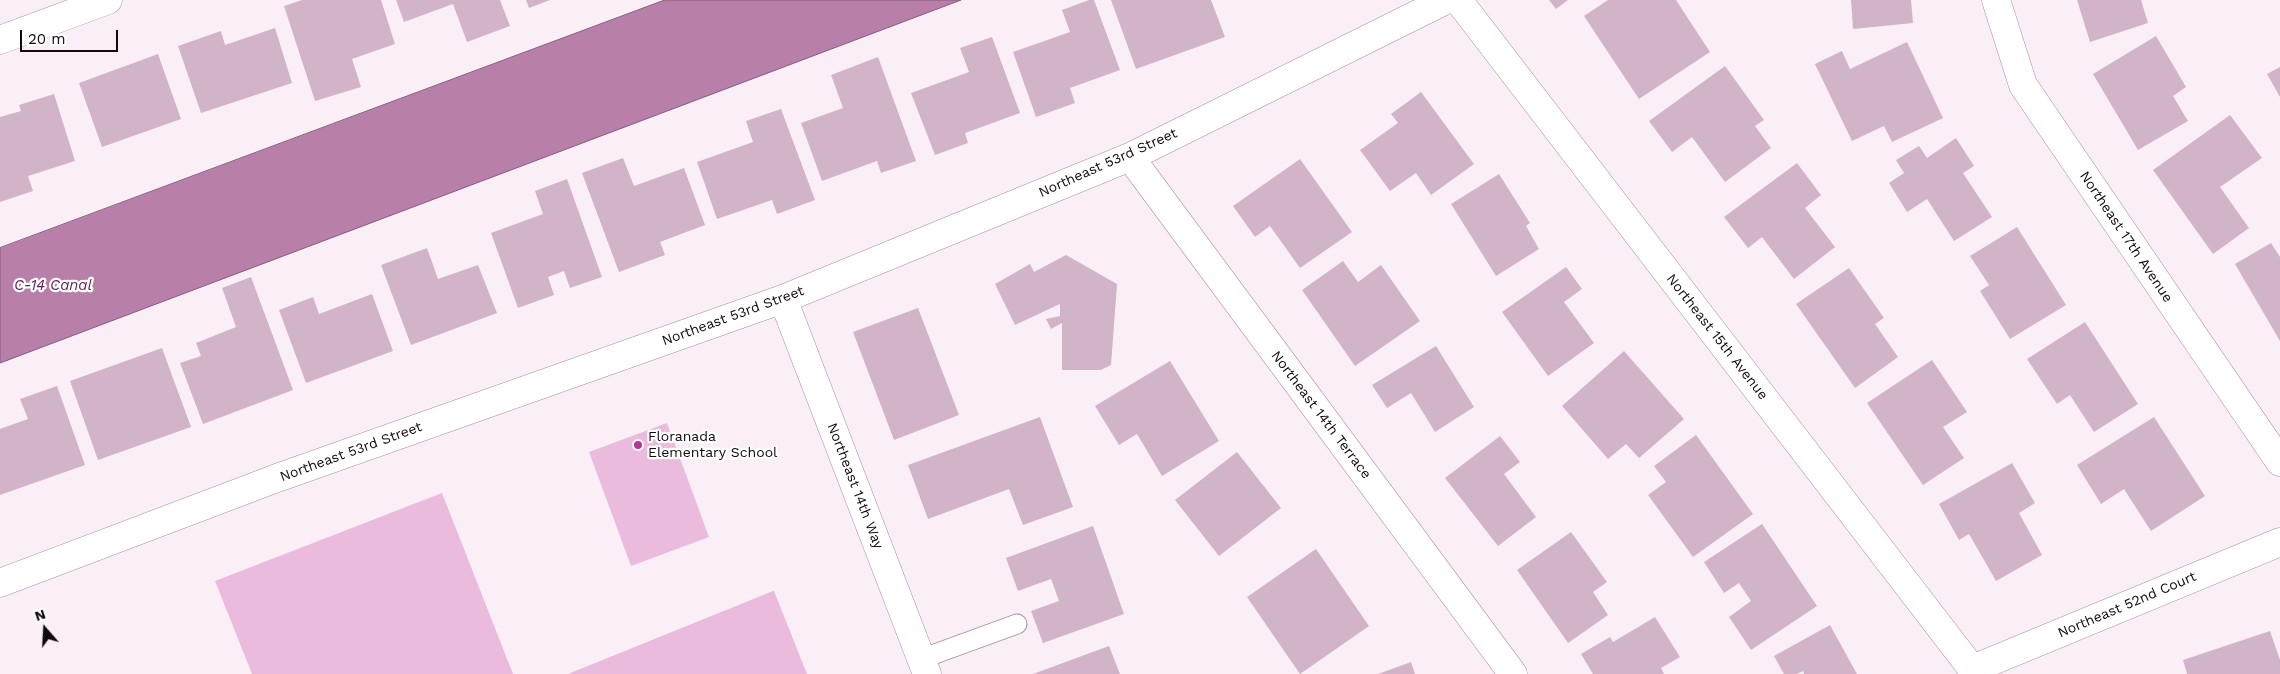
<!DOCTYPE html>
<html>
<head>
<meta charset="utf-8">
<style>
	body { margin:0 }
	#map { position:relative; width:2280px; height:674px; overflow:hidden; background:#fbeff7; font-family:"Work Sans",sans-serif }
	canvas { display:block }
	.north { position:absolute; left:20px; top:604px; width:50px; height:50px; -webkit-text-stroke:4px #fff; paint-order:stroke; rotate:341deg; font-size:14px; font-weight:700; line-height:20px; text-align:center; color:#12080f }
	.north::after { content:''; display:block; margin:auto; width:18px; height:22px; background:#12080f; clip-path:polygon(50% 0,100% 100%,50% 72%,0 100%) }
	.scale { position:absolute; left:20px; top:30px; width:98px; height:22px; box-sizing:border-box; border:2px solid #12080f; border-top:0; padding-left:6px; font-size:15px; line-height:18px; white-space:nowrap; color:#12080f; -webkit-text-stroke:4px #fff; paint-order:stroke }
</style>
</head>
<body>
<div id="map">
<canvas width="2280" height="674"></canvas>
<div class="north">N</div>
<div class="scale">20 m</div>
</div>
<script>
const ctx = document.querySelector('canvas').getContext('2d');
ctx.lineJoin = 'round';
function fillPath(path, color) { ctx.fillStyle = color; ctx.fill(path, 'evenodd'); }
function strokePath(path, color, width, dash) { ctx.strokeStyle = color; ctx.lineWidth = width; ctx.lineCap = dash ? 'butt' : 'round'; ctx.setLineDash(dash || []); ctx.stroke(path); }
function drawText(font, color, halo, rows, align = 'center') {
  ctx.font = font + ' "Work Sans",sans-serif'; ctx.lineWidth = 4.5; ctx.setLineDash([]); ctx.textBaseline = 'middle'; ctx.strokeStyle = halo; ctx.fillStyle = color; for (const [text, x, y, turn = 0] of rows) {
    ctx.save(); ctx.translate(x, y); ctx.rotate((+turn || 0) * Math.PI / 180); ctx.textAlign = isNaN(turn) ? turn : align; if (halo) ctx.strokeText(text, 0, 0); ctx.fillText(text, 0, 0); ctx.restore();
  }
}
fillPath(new Path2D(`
	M667 423 709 537 631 566 589 452Z
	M442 493 513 674H252L215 581Z
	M774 591 807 674H568L773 591Z`), '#eabbdc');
const water = new Path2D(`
	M665 0H961L0 363V248Z`);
fillPath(water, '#b87fa9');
strokePath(water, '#865b7b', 1);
fillPath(new Path2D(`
	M302 0H381L395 44 352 59 361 87 315 101 284 6Z
	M396 0H500L510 26 467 42 453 4 404 22Z
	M526 0H550L529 8Z
	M1089 0H1094L1120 70 1070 88 1075 103 1036 117 1013 52 1070 32 1062 10Z
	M1111 0H1211L1225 37 1136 69Z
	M1549 0H1568L1556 9Z
	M1608 0H1676L1710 52 1639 99 1584 16Z
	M1851 0H1911L1913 23 1853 29Z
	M2077 0H2141L2148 23 2090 42Z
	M275 28 292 83 201 113 178 46 221 31 225 45Z
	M2156 36 2186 87 2173 96 2188 121 2138 150 2093 74Z
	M992 37 1020 113 965 133 968 143 935 155 911 93 969 72 960 48Z
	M1907 42 1943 118 1892 142 1884 126 1852 141 1815 64 1842 51 1850 69Z
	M158 54 181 119 102 147 79 83Z
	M878 57 916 161 881 173 877 161 822 181 801 123 843 108 831 75Z
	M1725 66 1764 120 1755 126 1771 148 1725 182 1692 137 1672 152 1649 121Z
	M2280 67V97L2267 74Z
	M1421 92 1474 164 1431 195 1416 173 1390 191 1360 150 1398 123 1391 114Z
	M54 94 75 161 28 176 33 191 0 202V117L21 111 19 105Z
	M781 109 815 200 777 214 772 200 717 219 697 162 753 142 746 121Z
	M2230 115 2262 158 2220 187 2249 228 2213 254 2153 170Z
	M1956 138 1974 166 1963 173 1992 217 1954 241 1927 199 1907 212 1889 183 1904 173 1896 160 1919 146 1927 158Z
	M623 158 634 186 684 168 705 225 660 242 665 255 619 272 582 173Z
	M1300 159 1352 232 1300 268 1270 226 1255 237 1233 206Z
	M1797 163 1821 195 1805 208 1835 247 1794 279 1762 237 1748 248 1724 217Z
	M1499 174 1530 223 1526 226 1539 249 1496 276 1451 204Z
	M567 179 602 277 570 288 564 271 548 277 554 295 518 308 491 233 543 214 535 191Z
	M2017 227 2066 305 2010 339 1980 291 1989 285 1970 256Z
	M2271 243 2280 257V341L2235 264Z
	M427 248 438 279 478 265 497 313 411 345 381 265Z
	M1066 255 1117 284 1111 365 1101 370H1062V323L1051 329 1046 319 1060 316V304L1015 325 995 284 1030 264 1034 272Z
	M1343 261 1358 282 1381 265 1420 321 1355 366 1302 290Z
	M1566 267 1582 289 1564 302 1594 343 1548 376 1502 312Z
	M1849 268 1884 318 1875 324 1898 357 1855 388 1796 304Z
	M251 277 293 390 203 424 180 363 201 356 196 343 236 327 222 288Z
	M372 294 393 351 306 383 279 310 313 297 319 314Z
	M918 308 959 415 894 440 853 332Z
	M2085 322 2138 404 2094 432 2070 395 2057 404 2027 359Z
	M1436 346 1474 407 1435 432 1411 393 1387 408 1372 385Z
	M162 348 191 427 98 460 70 381Z
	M1624 351 1684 419 1639 458 1626 444 1608 459 1562 406Z
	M1932 360 1967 412 1943 427 1964 458 1923 485 1867 403Z
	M1170 361 1219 441 1162 476 1137 434 1119 445 1095 406Z
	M57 386 85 465 0 495V429L28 419 20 399Z
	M1040 417 1073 507 1023 525 1009 489 928 519 908 465Z
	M2154 417 2205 496 2151 531 2124 489 2101 504 2077 465Z
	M1696 435 1753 514 1693 557 1648 495 1666 482 1654 466Z
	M1500 436 1520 462 1504 474 1536 517 1498 546 1445 478Z
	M1237 452 1281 508 1219 556 1175 500Z
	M2012 463 2035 503 2019 513 2042 555 1996 581 1969 534 1959 540 1939 504Z
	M1762 524 1817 606 1751 650 1729 617 1751 601 1739 583 1724 593 1704 562Z
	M1093 526 1124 614 1043 643 1031 611 1059 601 1051 579 1018 591 1006 558Z
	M1571 532 1607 582 1593 592 1608 615 1568 643 1517 570Z
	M1316 549 1369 626 1300 674 1247 597Z
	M1655 617 1680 657 1661 668 1664 674H1593L1581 654 1610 637 1613 642Z
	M1830 625 1857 674H1804L1803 671 1797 674H1784L1774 656Z
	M2270 631 2280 660V674H2187L2183 660Z
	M1109 646 1120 674H1033Z
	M1411 662 1415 674H1378Z`), '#d1b4c8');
const lane = new Path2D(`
	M921 659 1017 624`);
const street = new Path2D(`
	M1458 0 1976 674
	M1996 0 2023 85 2280 462
	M0 40 108 0
	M1130 157 1513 674
	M783 299 927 674
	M0 583 277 478 783 299 1130 157 1446 0
	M1973 669 2280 542`);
strokePath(lane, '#aa8ea2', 21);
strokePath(street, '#aa8ea2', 29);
strokePath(lane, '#fff', 19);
strokePath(street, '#fff', 28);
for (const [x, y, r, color] of [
	[638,445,5,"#ae3c97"]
]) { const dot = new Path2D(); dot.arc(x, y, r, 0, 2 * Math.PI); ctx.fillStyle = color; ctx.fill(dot); strokePath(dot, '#fff', 2); }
drawText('14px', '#12080f', '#fff', [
	["Northeast 53rd Street",1108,163,-24],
	["Northeast 17th Avenue",2126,237,56],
	["Northeast 53rd Street",733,316,-20],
	["Northeast 15th Avenue",1717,337,52],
	["Northeast 14th Terrace",1321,415,53],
	["Northeast 53rd Street",351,452,-20],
	["Northeast 14th Way",855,486,69],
	["Northeast 52nd Court",2127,605,-23]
]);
drawText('14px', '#12080f', '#fff', [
	["Floranada",648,437],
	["Elementary School",648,453]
], 'left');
drawText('italic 15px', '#642056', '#fff', [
	["C-14 Canal",53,286]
]);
</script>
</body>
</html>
